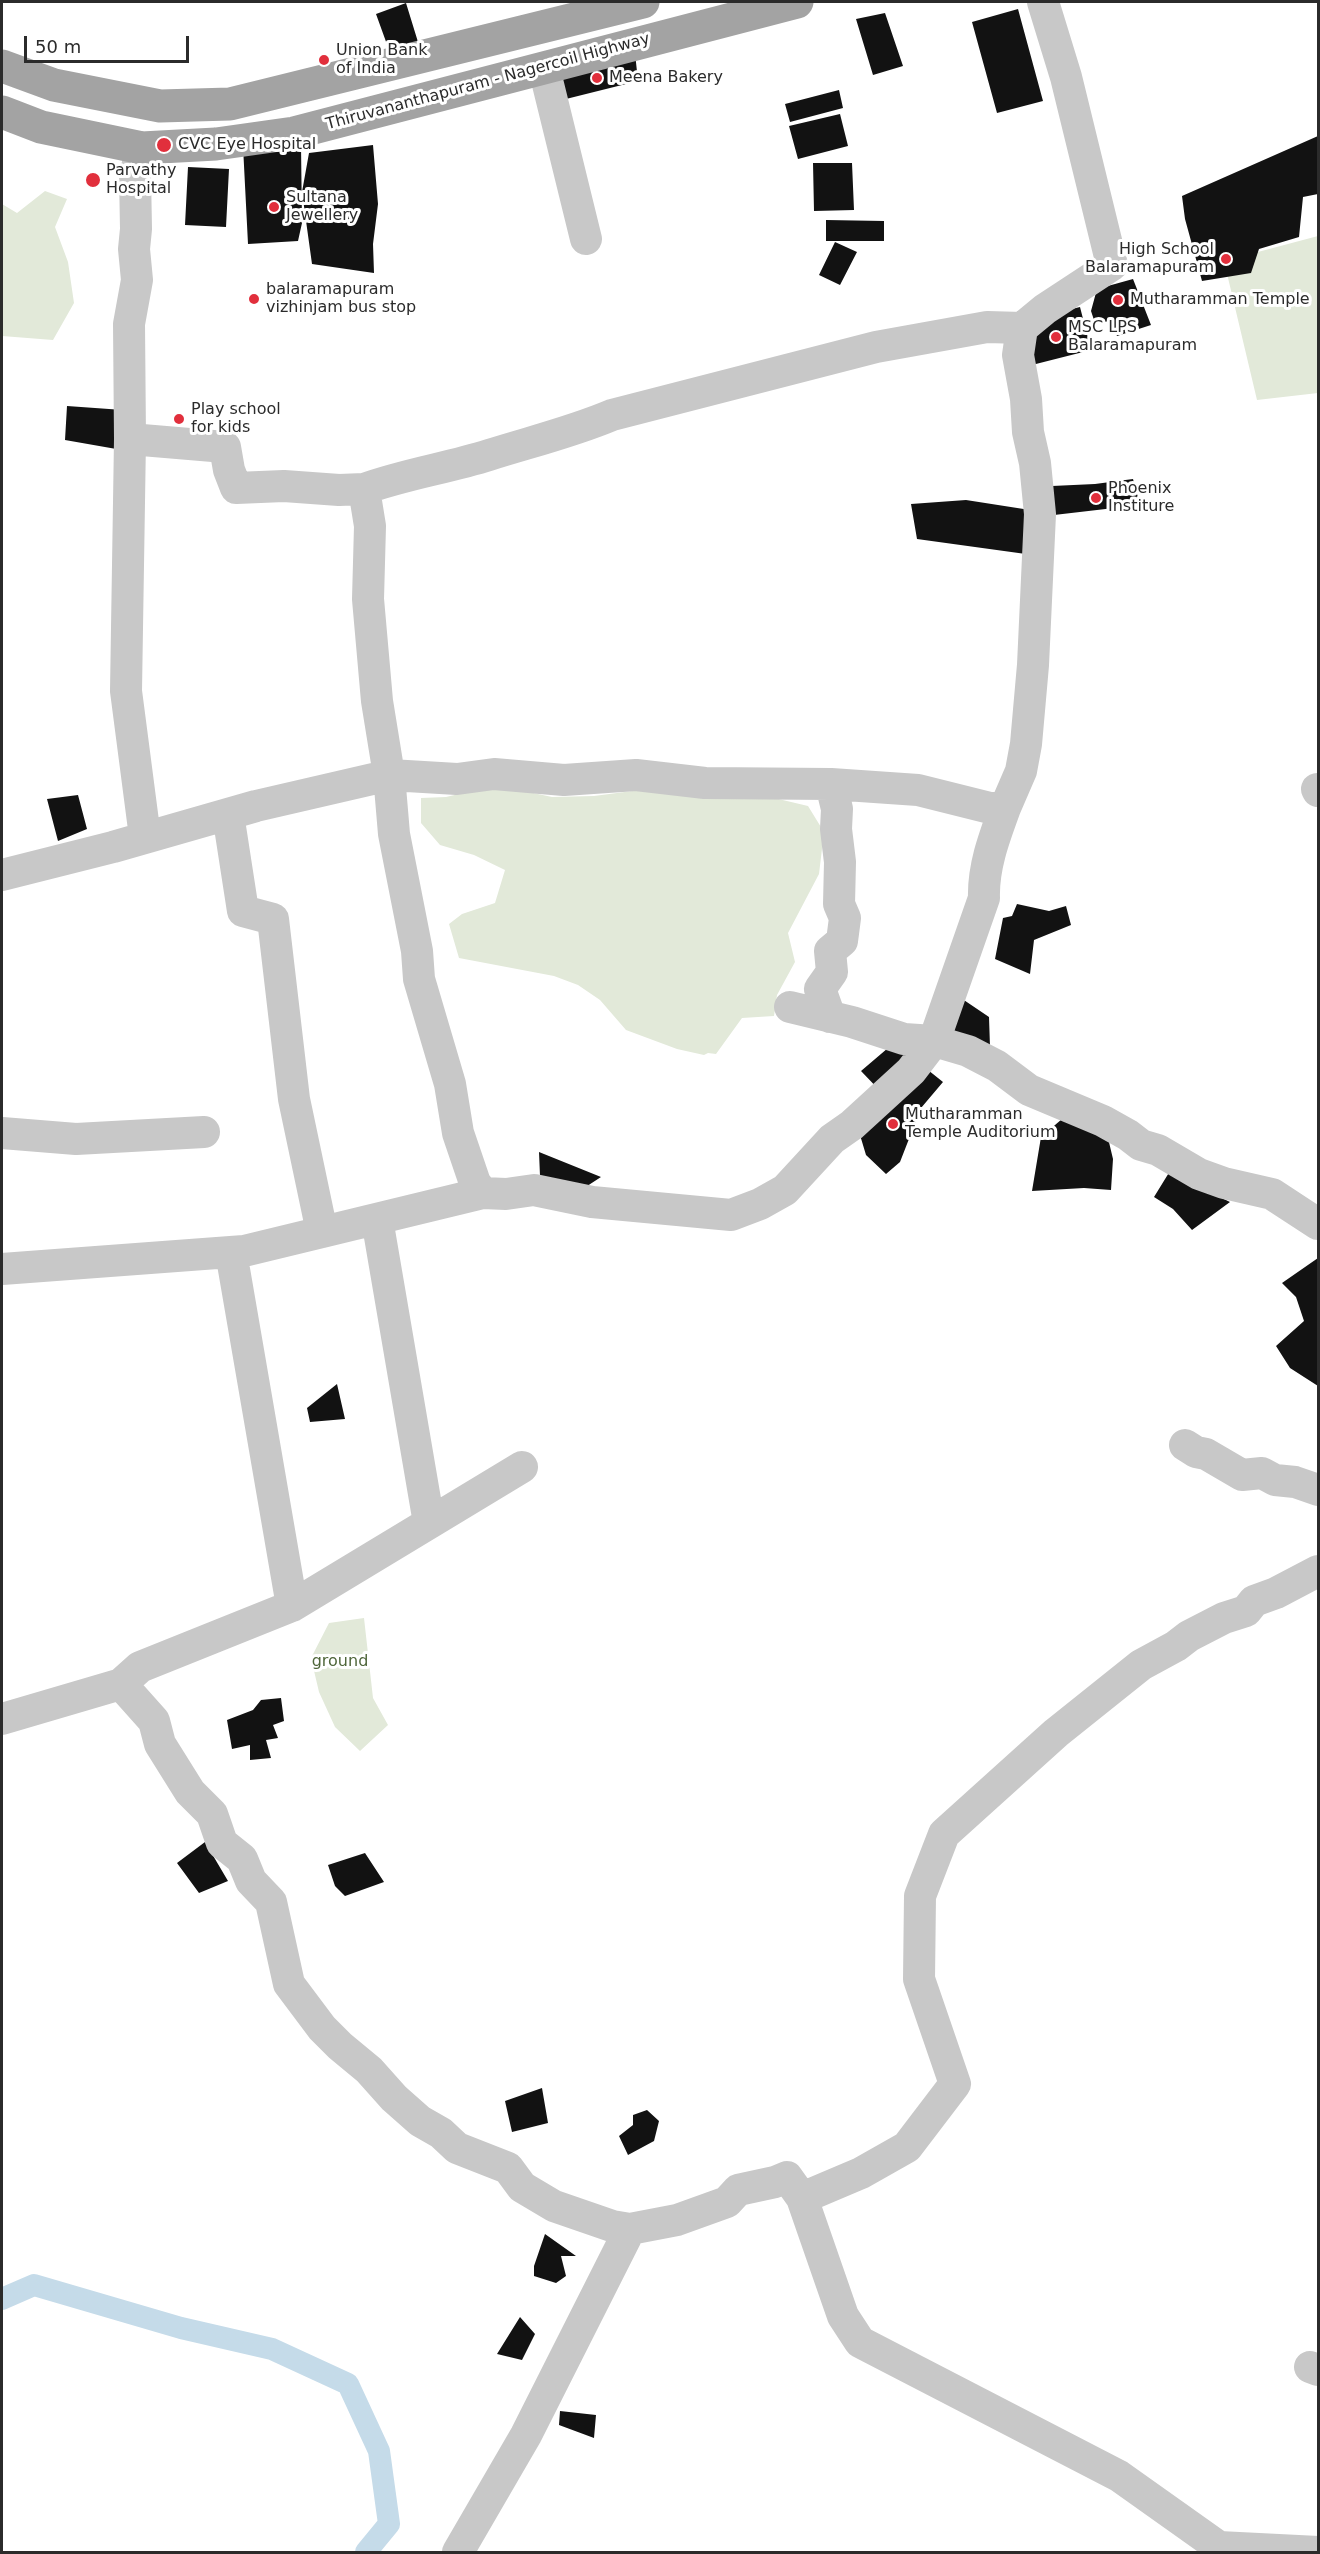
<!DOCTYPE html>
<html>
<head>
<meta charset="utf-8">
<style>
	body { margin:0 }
	#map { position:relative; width:1320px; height:2554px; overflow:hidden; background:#fff; font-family:"DejaVu Sans",sans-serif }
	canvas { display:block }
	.frame { position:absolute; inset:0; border:3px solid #2b2b2b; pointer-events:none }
	.scale { position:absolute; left:24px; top:36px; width:165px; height:27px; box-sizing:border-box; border:3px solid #2b2b2b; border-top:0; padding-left:8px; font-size:18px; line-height:21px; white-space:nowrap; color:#2b2b2b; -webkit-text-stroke:4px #fff; paint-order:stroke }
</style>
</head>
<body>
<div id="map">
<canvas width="1320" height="2554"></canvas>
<div class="frame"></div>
<div class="scale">50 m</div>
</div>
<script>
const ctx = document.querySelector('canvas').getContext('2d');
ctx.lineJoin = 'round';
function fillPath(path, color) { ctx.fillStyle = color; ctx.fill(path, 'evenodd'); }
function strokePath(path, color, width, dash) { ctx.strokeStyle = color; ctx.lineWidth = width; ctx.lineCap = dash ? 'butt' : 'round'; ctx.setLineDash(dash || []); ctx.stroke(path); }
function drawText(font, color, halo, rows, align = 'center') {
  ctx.font = font + ' "DejaVu Sans",sans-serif'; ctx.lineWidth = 6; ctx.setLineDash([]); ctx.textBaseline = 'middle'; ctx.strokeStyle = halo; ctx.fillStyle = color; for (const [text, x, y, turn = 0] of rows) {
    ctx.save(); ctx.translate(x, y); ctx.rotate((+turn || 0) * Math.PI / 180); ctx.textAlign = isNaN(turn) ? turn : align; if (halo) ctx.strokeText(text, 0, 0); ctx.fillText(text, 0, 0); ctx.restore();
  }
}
fillPath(new Path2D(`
	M45 191 67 199 55 227 68 262 74 303 53 340 2 336V204L17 213Z
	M1318 236V393L1257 400 1224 261Z
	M480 789 519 790 552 797 594 796 640 790 770 797 808 806 824 832 819 874 788 933 795 962 777 995 774 1016 742 1018 716 1054 708 1053 704 1055 677 1049 626 1030 600 1000 578 985 554 976 459 958 449 924 462 914 495 903 505 870 474 855 440 845 421 823V798L446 797Z
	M364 1618 373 1698 388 1725 360 1751 335 1727 319 1692 311 1658 329 1623Z`), '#e2e9d9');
strokePath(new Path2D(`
	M2 2299 34 2285 181 2328 272 2349 348 2384 379 2451 389 2524 366 2552`), '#c5dbe9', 22);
fillPath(new Path2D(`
	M406 3 418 42 389 50 376 14Z
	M1018 9 1043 101 997 113 972 22Z
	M885 13 903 66 873 75 856 19Z
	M635 53 638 81 562 100 555 75Z
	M839 90 843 108 790 122 785 104Z
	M840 114 848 146 798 159 789 126Z
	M1318 136V194L1303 197 1299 237 1259 249 1251 273 1202 281 1185 219 1182 196Z
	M301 145 302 223 298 241 248 244 243 146Z
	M373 145 378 204 373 244 374 273 312 264 302 192 309 153Z
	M813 163H852L854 210 814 211Z
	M188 167 229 169 226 227 185 225Z
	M826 220 884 221V241H826Z
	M835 242 857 252 840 285 819 275Z
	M1133 279 1151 325 1117 336 1111 321 1095 323 1091 311 1097 289Z
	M1080 307 1091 350 1028 366 1039 317Z
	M67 406 123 410 122 450 65 440Z
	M1133 479 1140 505 1054 515 1052 486 1095 484Z
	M966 500 1030 510 1033 555 917 539 911 504Z
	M78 795 87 829 58 841 47 799Z
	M1017 904 1049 911 1066 906 1071 925 1034 940 1030 974 995 959 1003 918 1012 916Z
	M952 992 989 1017 990 1047 953 1035Z
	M888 1048 924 1054 884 1095 861 1071Z
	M928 1070 943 1082 921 1108 900 1162 886 1174 866 1155 860 1135Z
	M1062 1119 1108 1138 1113 1159 1111 1190 1084 1188 1032 1191 1041 1137Z
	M539 1152 601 1177 581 1190 540 1176Z
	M1170 1171 1207 1191 1230 1202 1192 1230 1173 1209 1154 1197Z
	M1318 1258V1386L1290 1368 1276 1346 1304 1321 1296 1297 1282 1283Z
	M337 1384 345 1419 310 1422 307 1408Z
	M281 1698 284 1721 273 1725 278 1738 266 1740 271 1758 250 1760V1745L232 1749 227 1720 253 1710 261 1700Z
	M205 1842 228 1881 199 1893 177 1863Z
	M365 1853 384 1882 345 1896 335 1886 328 1865Z
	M542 2088 548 2123 512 2132 505 2101Z
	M647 2110 659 2121 654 2141 628 2155 619 2136 633 2125V2115Z
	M545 2234 576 2256H561L566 2276 556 2283 534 2276V2266Z
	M520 2317 535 2334 522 2360 497 2354Z
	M560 2411 596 2415 594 2438 559 2425Z`), '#121212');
strokePath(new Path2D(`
	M544 68 586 239
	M142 148 135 175 136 229 134 249 137 280 129 324 130 439 225 447 229 470 236 488 284 486 339 490 364 489
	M1022 328 987 327 876 347 612 415C572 432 530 442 489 455 448 468 405 474 364 489L370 526 368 599 377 701 389 775 394 834 417 951 419 979 450 1084 458 1133 475 1183 483 1193 506 1194 534 1190 592 1202 731 1215 760 1204 785 1190 832 1139 852 1125 911 1071 934 1041 968 1051 997 1066 1029 1090 1103 1121 1128 1135 1141 1145 1158 1150 1199 1174 1224 1183 1272 1194 1318 1224
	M130 439 126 691 145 837
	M1317 789 1318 791
	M228 814 243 911 273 919 294 1099 322 1232
	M2 875 113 847 256 806 390 775 457 779 494 774 564 780 636 775 705 783 831 784 918 790 990 808H1005L1021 771 1026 744 1033 665 1040 514 1035 463 1028 432 1026 399 1018 355 1022 328 1045 309 1112 265 1066 77 1043 2
	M790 1007 852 1022 904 1039 934 1041 984 898C983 867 994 838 1005 808
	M830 1017 820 989 832 972 830 951 842 941 845 918 839 904 840 862 836 829 837 809 831 784
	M2 1133 76 1139 204 1132
	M377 1219 429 1523
	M231 1252 292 1606
	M2 1269 244 1251 483 1193
	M1185 1445 1196 1452 1206 1454 1242 1475 1262 1473 1275 1480 1295 1482 1318 1490
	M121 1684 154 1721 160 1744 190 1792 212 1814 222 1843 242 1859 251 1881 271 1902 289 1984 322 2028 340 2046 369 2070 394 2098 420 2121 441 2133 457 2148 508 2168 522 2187 554 2206 612 2226 630 2229 677 2220 727 2202 738 2190 775 2182 787 2177 802 2198 843 2316 860 2342 1119 2476 1219 2547 1318 2552
	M2 1719 121 1684 140 1667 292 1606 522 1467
	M802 2198 861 2173 907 2147 955 2084 919 1979 920 1896 944 1834 1056 1733 1141 1665 1176 1646 1189 1636 1224 1618 1246 1611 1254 1601 1276 1593 1318 1571
	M1310 2367 1318 2370
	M458 2552 526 2435 630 2229`), '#c8c8c8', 32);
strokePath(new Path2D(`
	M2 66 54 85 160 106 230 104 643 2
	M2 112 41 127 142 148 216 144 294 133 797 2`), '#a3a3a3', 33);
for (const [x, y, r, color] of [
	[324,60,6,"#e12f3c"],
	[597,78,6,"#e12f3c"],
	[164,145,8,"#e12f3c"],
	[93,180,8,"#e12f3c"],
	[274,207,6,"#e12f3c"],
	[1226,259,6,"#e12f3c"],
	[254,299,6,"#e12f3c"],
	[1118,300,6,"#e12f3c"],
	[1056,337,6,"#e12f3c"],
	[179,419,6,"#e12f3c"],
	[1096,498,6,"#e12f3c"],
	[893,1124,6,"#e12f3c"]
]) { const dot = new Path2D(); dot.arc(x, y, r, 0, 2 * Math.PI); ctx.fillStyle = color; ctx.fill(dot); strokePath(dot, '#fff', 2); }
drawText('16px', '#2b2b2b', '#fff', [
	["Union Bank",336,51],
	["of India",336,69],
	["Meena Bakery",609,78],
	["CVC Eye Hospital",178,145],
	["Parvathy",106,171],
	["Hospital",106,189],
	["Sultana",286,198],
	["Jewellery",286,216],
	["High School",1214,250,"right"],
	["Balaramapuram",1214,268,"right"],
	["balaramapuram",266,290],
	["vizhinjam bus stop",266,308],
	["Mutharamman Temple",1130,300],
	["MSC LPS",1068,328],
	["Balaramapuram",1068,346],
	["Play school",191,410],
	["for kids",191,428],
	["Phoenix",1108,489],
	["Institure",1108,507],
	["Mutharamman",905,1115],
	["Temple Auditorium",905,1133]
], 'left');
drawText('16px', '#2b2b2b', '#fff', [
	["Thiruvananthapuram - Nagercoil Highway",488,82,-15]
]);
drawText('16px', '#4f663a', '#fff', [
	["ground",340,1662]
]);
</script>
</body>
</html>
